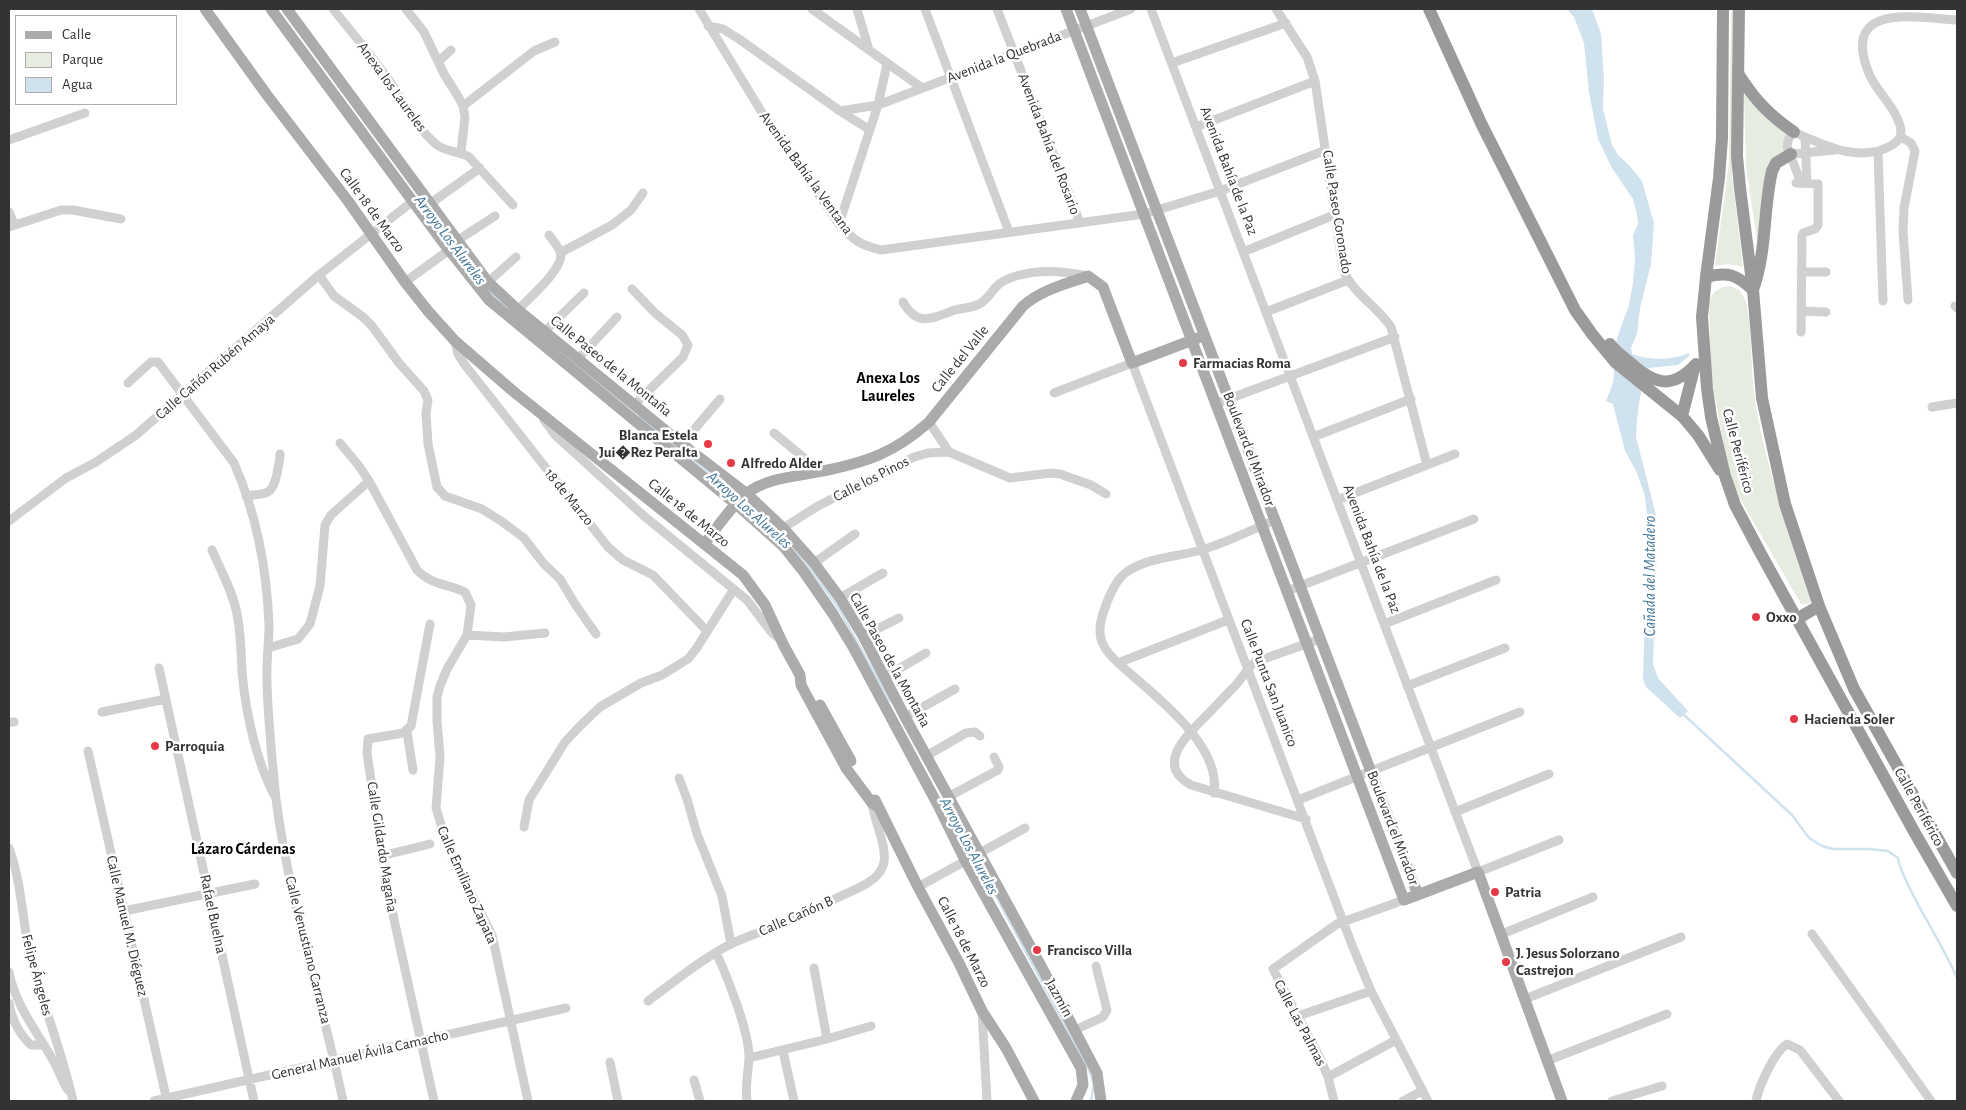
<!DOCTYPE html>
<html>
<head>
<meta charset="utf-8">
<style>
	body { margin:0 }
	#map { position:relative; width:1966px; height:1110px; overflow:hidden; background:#fff; font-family:"Alegreya Sans",sans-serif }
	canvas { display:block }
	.frame { position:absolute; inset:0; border:10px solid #333; pointer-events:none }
	.legend { position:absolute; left:15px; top:15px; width:162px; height:90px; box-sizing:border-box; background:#fff; border:1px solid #adadad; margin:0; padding:6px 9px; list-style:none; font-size:15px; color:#333 }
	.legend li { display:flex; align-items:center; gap:10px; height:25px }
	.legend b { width:25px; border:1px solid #adadad }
</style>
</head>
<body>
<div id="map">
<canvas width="1966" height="1110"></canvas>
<div class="frame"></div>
<ul class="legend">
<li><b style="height:6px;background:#ababab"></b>Calle</li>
<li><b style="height:14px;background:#e6ecdf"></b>Parque</li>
<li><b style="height:14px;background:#cfe2ee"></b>Agua</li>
</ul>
</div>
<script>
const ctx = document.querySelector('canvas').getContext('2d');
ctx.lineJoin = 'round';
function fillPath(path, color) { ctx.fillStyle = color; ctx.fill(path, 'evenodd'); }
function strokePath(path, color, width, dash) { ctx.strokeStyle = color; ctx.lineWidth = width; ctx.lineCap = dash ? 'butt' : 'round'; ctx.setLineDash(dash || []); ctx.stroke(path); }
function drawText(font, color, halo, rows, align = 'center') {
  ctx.font = font + ' "Alegreya Sans",sans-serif'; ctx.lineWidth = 5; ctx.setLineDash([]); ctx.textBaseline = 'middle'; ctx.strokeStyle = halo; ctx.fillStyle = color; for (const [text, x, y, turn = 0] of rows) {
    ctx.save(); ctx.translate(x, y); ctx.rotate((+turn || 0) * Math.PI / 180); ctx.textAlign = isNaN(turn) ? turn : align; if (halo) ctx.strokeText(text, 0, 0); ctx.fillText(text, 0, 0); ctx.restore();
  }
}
fillPath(new Path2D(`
	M1731 9H1733L1732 175 1743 267 1729 264 1715 266 1729 163Z
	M1744 93 1790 134 1784 145V151L1758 247 1746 165Z
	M1730 286 1739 290 1746 301C1753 336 1750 372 1756 407 1768 473 1790 537 1811 601L1809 604H1801L1735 490 1724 446 1714 391 1711 367 1709 301C1714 291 1719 287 1730 286Z`), '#e6ecdf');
fillPath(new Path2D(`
	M1567 9H1592L1601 34 1604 79 1603 109 1612 145 1618 155 1629 165 1642 181 1654 223 1651 264 1640 308 1637 334 1631 348 1632 354C1648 361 1673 360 1689 353V356L1678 365 1649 368 1646 371C1640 395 1637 412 1636 437L1656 515 1657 546 1653 664 1658 678 1688 711 1680 718 1646 687 1643 679 1648 525 1645 496 1637 473 1625 451 1613 404 1606 401 1613 383 1617 338 1629 305 1633 283 1635 259 1633 235 1638 224 1637 214 1633 199 1612 168 1598 139 1589 92 1584 43 1574 17Z`), '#cfe2ee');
strokePath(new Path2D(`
	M460 254 469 266
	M489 291 503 305
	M639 416 737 497
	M743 502 789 544
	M792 548 814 574 839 609 890 701
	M1682 713 1792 815 1809 838 1822 846 1833 849H1869L1888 851 1898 858C1900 870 1906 880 1911 891 1926 921 1944 948 1957 978
	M975 857 1089 1070 1094 1084 1091 1101`), '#cfe2ee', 2.5);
strokePath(new Path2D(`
	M333 9C351 31 369 53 386 76 402 98 415 127 437 145 446 152 459 151 469 157L513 205
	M406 9 424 32 444 74 459 98 463 106 465 117 461 152
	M699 9 761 111 839 224C853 240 860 245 881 250L1144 214 1220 191 1326 150
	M812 9 922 88
	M857 9 869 50
	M925 9 1009 232
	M997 9 1080 223
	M1151 9 1478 872 1559 840
	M1276 9 1307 57 1315 81 1343 269C1352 293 1377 306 1391 327L1427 465
	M708 26 723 29 739 39 840 111 870 130
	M438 62 451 50
	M1172 63 1286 23
	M463 106 534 51 555 42
	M840 111 878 105 1131 9
	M1196 127 1315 81
	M1805 137 1807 183
	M1901 137 1911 143 1915 151 1904 208 1903 232 1908 300
	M9 140 85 113
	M1878 152 1883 301
	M1791 154 1835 150
	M1796 183 1818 184V225L1815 229 1803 233 1802 236 1801 332
	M1801 183 1787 146 1789 138 1794 132C1823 145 1861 164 1892 145 1902 139 1903 131 1898 120 1891 102 1874 89 1868 71 1841 1 1918 18 1957 20
	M431 203 480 168
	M9 212 14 224
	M839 224 878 105 887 64
	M9 227 61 210H73L121 219
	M458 240 495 216
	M1243 252 1334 215
	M560 253 612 225 631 210 643 193
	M1801 272H1826
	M319 275 334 296 363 317 372 326 399 363 424 391 428 400 426 413 428 444 437 487 445 496 482 509 501 521 524 538 544 564 560 579 575 604 596 634
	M405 282 449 250
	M488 282 516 257
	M632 289 655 313 682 335 688 345 683 357 635 404
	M903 302C918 328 932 318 955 310 962 308 970 308 977 305 986 302 990 293 996 287 1001 281 1009 278 1016 276 1039 269 1065 271 1088 276
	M1955 306 1957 308
	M518 310C529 298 561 271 561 255 560 248 553 241 549 235
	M1801 311 1826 312
	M1266 312 1348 280
	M545 331 584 293
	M455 341 458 354 465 365 608 547 623 560 653 575 707 631
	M578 359 617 317
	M128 383 151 362H158L234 463C256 513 267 571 269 625 269 644 266 663 267 682 268 721 272 760 276 799 289 901 322 1000 343 1101
	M1054 393 1132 363 1352 945 1371 991 1428 1101
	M1215 404 1395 337
	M1932 407 1957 403
	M544 420 556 436 644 516 747 600 772 633 779 638
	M929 422 949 452
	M774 433 821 472
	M1313 437 1411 399
	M340 443 359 466 369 481 417 570C431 585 448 584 465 592L471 605 467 635 447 669 440 686 437 697V721L440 757 436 808 448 848 492 935 528 1101
	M682 444 720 399
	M246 496C267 493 272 496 277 474 278 467 280 461 280 454
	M1337 500 1455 454
	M9 521 66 478 96 462 136 435 319 275 413 201
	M783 528 818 506 914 457 928 453 949 452 1010 478 1051 473 1060 474 1091 485 1106 494
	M212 550C221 571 233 592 237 614 241 633 241 653 242 672 246 714 255 757 274 795
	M814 563 855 534
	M1287 591 1474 519
	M840 598 883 573
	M430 624 411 726 403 733 368 739 367 753 386 883 434 1101
	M1384 624 1496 580
	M467 635 504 637 545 633
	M863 636 899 618
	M268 648 298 639 310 624 320 586 325 525 331 515 369 481
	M1118 663 1228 620
	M159 668 254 1101
	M885 677 926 653
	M1407 686 1505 648
	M102 712 166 699
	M905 717 955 689
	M9 722H14
	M407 732 413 770
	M88 751 167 1101
	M926 756 966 733 975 732 980 736
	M679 778 687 799 697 834 722 896 731 944
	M1214 793C1221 748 1164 703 1133 676 1123 667 1107 655 1102 642 1097 628 1102 616 1107 602 1112 591 1117 578 1128 571 1150 557 1177 557 1201 550 1226 543 1251 530 1275 520
	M948 797 998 770 999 767 994 757
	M1298 800 1520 712
	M1455 812 1549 774
	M1306 819 1191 785C1155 765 1186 736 1205 717 1214 708 1223 698 1232 689 1241 681 1246 669 1255 662L1320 639
	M524 827 529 800 565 742 580 726 600 707 617 697 641 683 662 675 688 659 696 649 734 589
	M9 848C21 880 22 916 29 950 41 1001 62 1050 73 1101
	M381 856 430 844
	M918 887 1025 828
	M124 911 255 884
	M1502 934 1593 897
	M1812 934 1931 1101
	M716 952C727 976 750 1033 749 1059 748 1074 745 1086 747 1101
	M814 968 827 1039
	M9 972C15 1005 38 1033 54 1062 59 1071 62 1081 68 1090
	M1525 999 1681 937
	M648 1001C674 982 700 960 729 945 744 937 760 933 775 926 797 917 819 907 841 896 856 889 877 882 883 866 889 850 874 821 872 803L875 800
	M9 1003C12 1020 18 1033 31 1045H44
	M982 1011 987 1101
	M1298 1016 1371 991
	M1075 1030 1103 1017 1107 1010 1096 966
	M783 1051 794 1101
	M749 1058 827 1039 871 1026
	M1549 1060 1667 1014
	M610 1062 618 1101
	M1328 1077 1396 1040
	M694 1080 700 1101
	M154 1101 566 1008
	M1334 1101 1328 1077 1320 1058 1273 969 1337 924 1404 900
	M1403 1101 1422 1091
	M1612 1101 1662 1086
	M1756 1101C1759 1086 1774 1052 1787 1044L1800 1050 1839 1101`), '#d0d0d0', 9);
strokePath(new Path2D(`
	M205 9 267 95 348 201 405 282 428 311 455 341 514 392 743 575 765 605 784 646 800 675 801 685 846 768 872 803 878 807
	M271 9 442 241 489 300 737 505 784 547 804 572 833 614 853 647 939 807 965 860 1081 1068 1083 1085 1076 1101
	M287 9 488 282 518 310 682 444 746 493 783 528 814 563 840 598 863 636 905 717 1041 966 1097 1073 1101 1101
	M1066 9 1404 900 1478 872 1562 1101
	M1080 9 1418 895
	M704 544C716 529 732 505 746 494 767 477 797 477 823 471 867 462 894 453 929 422L1023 306C1041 290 1066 284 1088 276L1103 287 1132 363 1198 338
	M820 705 851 761
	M875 800 918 887 959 963 982 1011 1006 1048 1034 1101`), '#ababab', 11);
strokePath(new Path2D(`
	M1429 9 1481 123 1575 310 1592 334 1615 362 1682 416 1698 435 1720 470
	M1723 9 1722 138 1719 178 1706 277 1702 317 1707 388 1711 417 1725 476 1735 505 1761 554 1916 835 1957 906
	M1739 9 1737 156 1740 188 1753 290 1762 398 1785 504 1819 606 1854 689 1957 873
	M1739 75C1755 100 1769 115 1794 132
	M1706 277C1728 271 1737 275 1753 290 1767 251 1763 210 1772 171L1776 163 1791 154
	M1610 344C1616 352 1625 358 1633 365 1656 385 1673 389 1696 364
	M1682 416 1695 365
	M1797 619 1819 606`), '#9a9a9a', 12);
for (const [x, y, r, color] of [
	[1183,363,5,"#e63946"],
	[708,444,5,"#e63946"],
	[731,463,5,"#e63946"],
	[1756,617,5,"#e63946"],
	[1794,719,5,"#e63946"],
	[155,746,5,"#e63946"],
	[1495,892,5,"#e63946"],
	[1037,950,5,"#e63946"],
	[1506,962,5,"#e63946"]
]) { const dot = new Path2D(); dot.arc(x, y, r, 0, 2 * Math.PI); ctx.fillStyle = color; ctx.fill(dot); strokePath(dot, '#fff', 2); }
drawText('15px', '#333', '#fff', [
	["Avenida la Quebrada",1004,57,-21],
	["Anexa los Laureles",392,87,54],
	["Avenida Bahía del Rosario",1049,144,69],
	["Avenida Bahía de la Paz",1229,171,69],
	["Avenida Bahía la Ventana",806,173,54],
	["Calle 18 de Marzo",372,210,54],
	["Calle Paseo Coronado",1337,212,81],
	["Calle del Valle",960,359,-51],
	["Calle Paseo de la Montaña",611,366,39],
	["Calle Cañón Rubén Amaya",215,367,-41],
	["Boulevard el Mirador",1249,449,69],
	["Calle Periférico",1738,451,75],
	["Calle los Pinos",871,479,-27],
	["18 de Marzo",569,497,51],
	["Calle 18 de Marzo",689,513,39],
	["Avenida Bahía de la Paz",1372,549,69],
	["Calle Paseo de la Montaña",890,660,61],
	["Calle Punta San Juanico",1269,683,69],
	["Calle Periférico",1919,807,61],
	["Boulevard el Mirador",1393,828,69],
	["Calle Gildardo Magaña",382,847,81],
	["Calle Emiliano Zapata",467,885,66],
	["Rafael Buelna",213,914,78],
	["Calle Cañón B",796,916,-24],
	["Calle Manuel M. Diéguez",127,926,77],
	["Calle 18 de Marzo",964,942,63],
	["Calle Venustiano Carranza",308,950,76],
	["Felipe Ángeles",37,975,75],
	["Jazmín",1059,998,61],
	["Calle Las Palmas",1300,1023,62],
	["General Manuel Ávila Camacho",360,1055,-13]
]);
drawText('bold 15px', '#333', '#fff', [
	["Farmacias Roma",1193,363],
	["Blanca Estela",698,435,"right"],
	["Jui�Rez Peralta",698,452,"right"],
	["Alfredo Alder",741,463],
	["Oxxo",1766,617],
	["Hacienda Soler",1804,719],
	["Parroquia",165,746],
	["Patria",1505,892],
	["Francisco Villa",1047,950],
	["J. Jesus Solorzano",1516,953],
	["Castrejon",1516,970]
], 'left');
drawText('italic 16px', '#3f7597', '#fff', [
	["Arroyo Los Alureles",450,240,53],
	["Arroyo Los Alureles",749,510,42],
	["Cañada del Matadero",1650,576,-90],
	["Arroyo Los Alureles",969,846,62]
]);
drawText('bold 16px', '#000', '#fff', [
	["Anexa Los",888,378],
	["Laureles",888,396],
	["Lázaro Cárdenas",243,849]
]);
</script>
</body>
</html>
